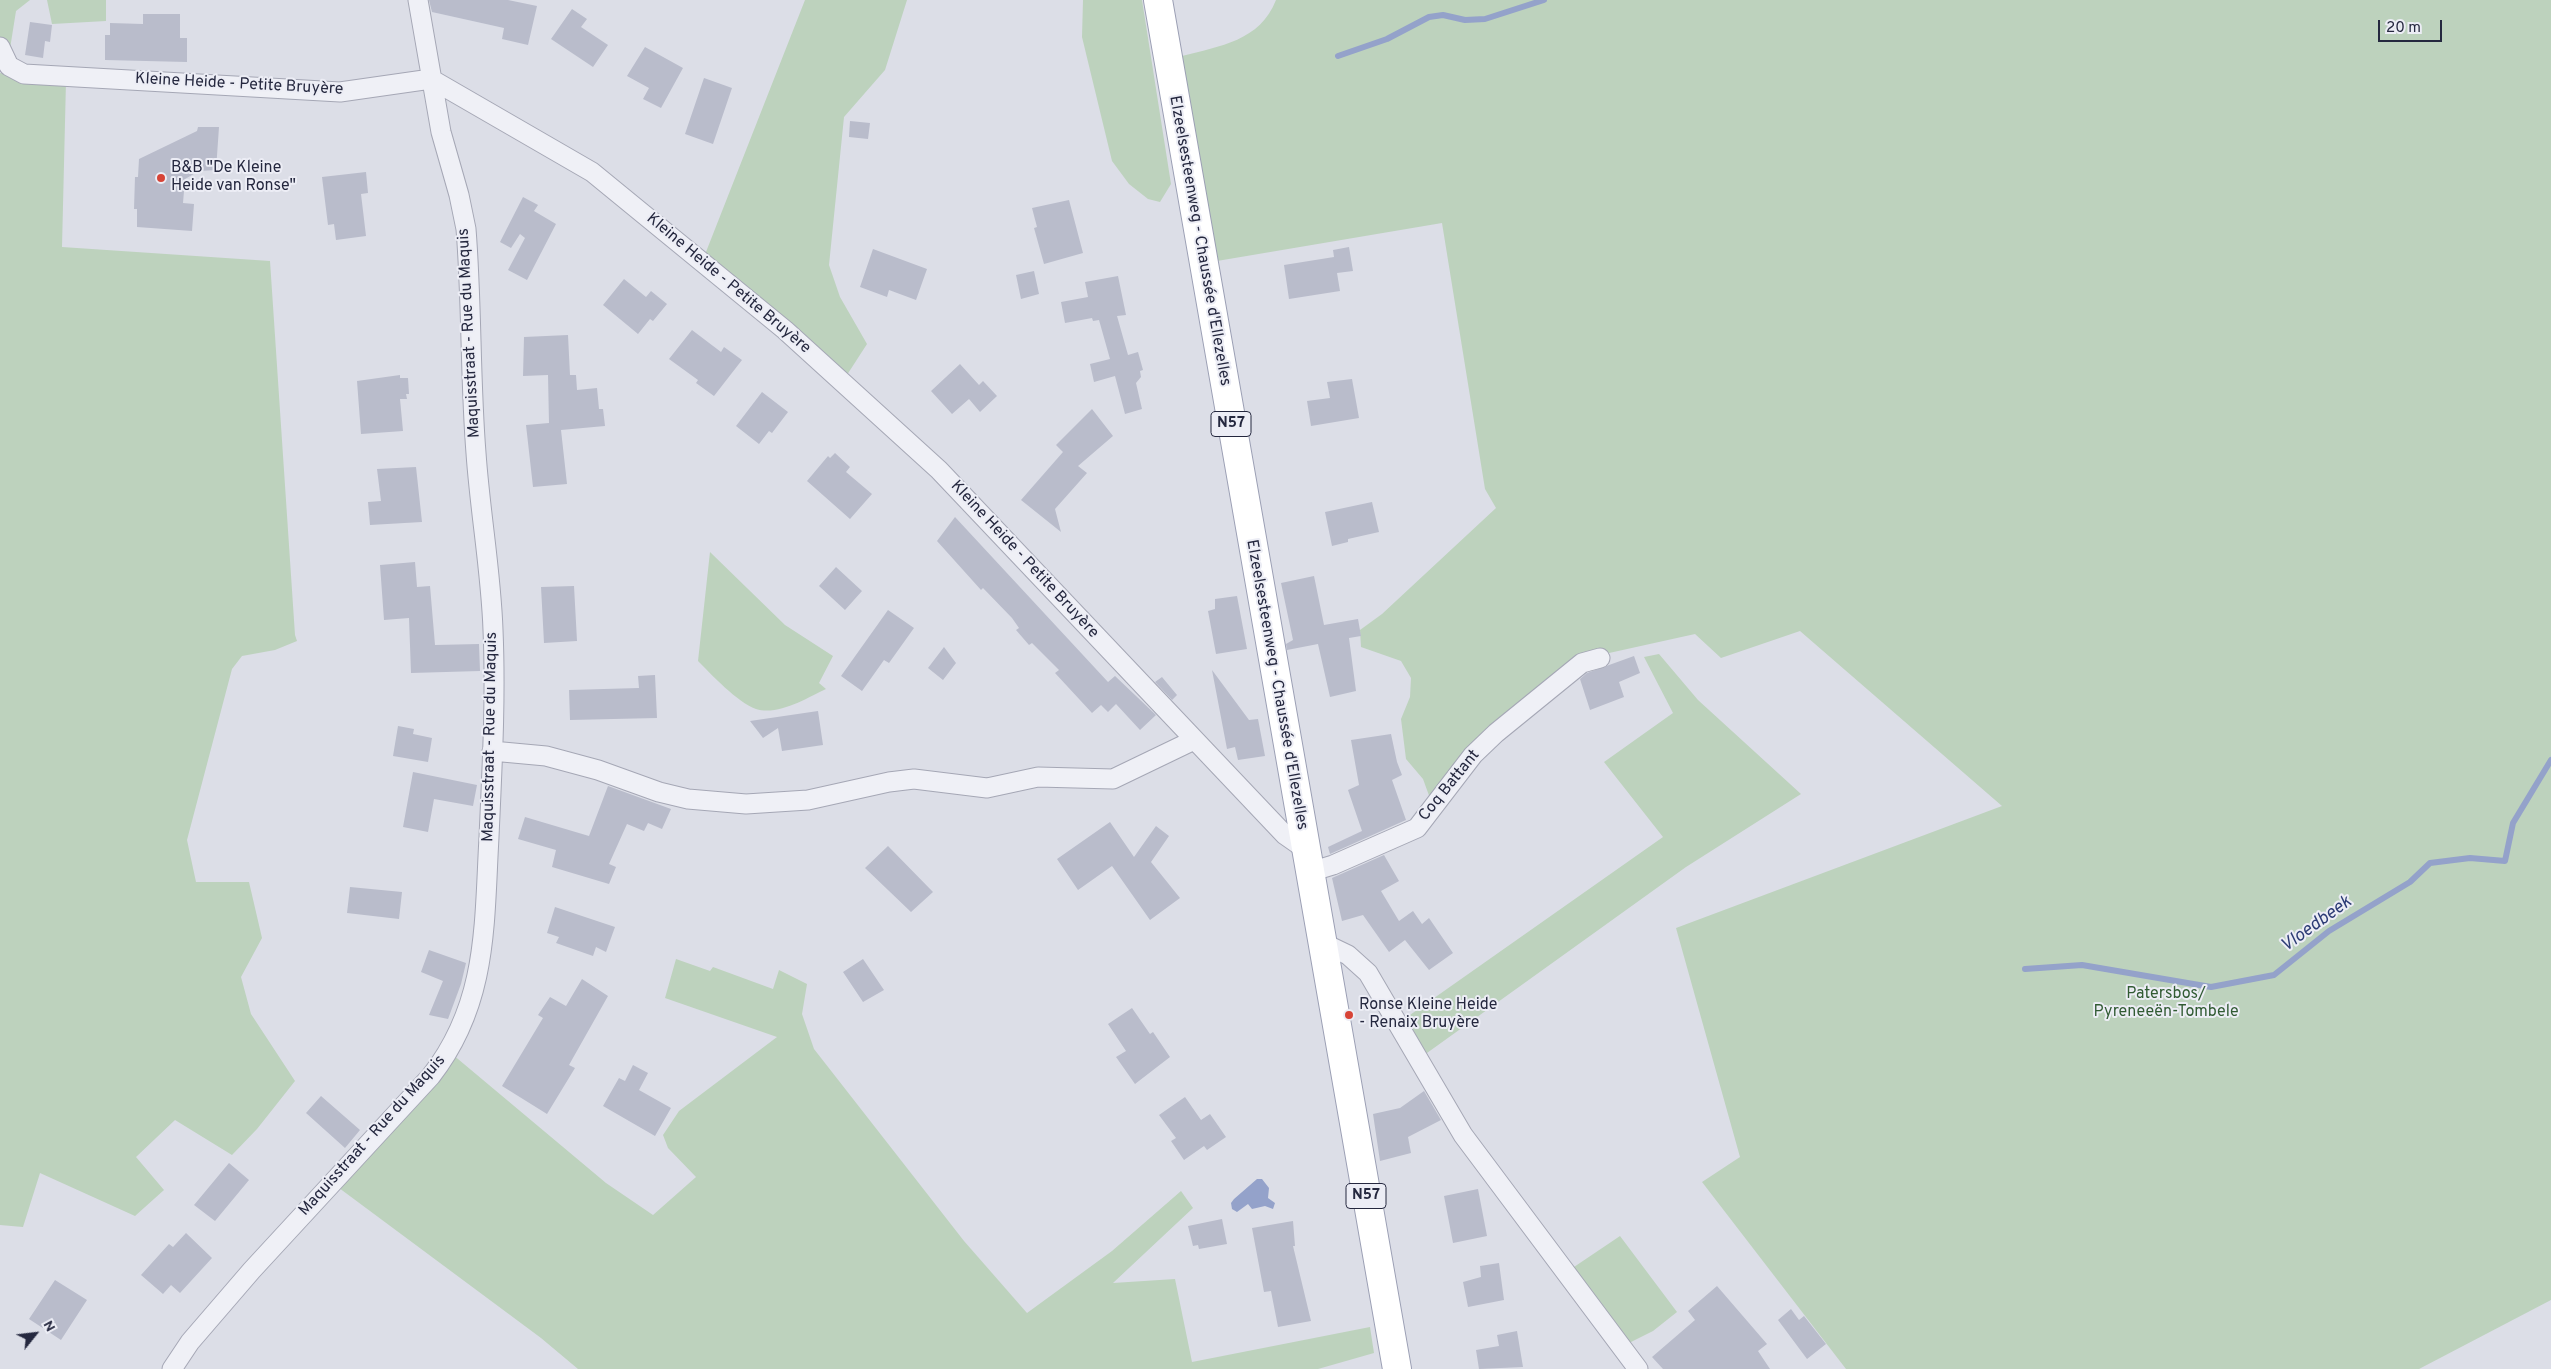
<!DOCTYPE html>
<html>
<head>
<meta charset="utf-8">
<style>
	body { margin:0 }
	#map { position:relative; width:2551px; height:1369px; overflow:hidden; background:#dcdee7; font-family:Overpass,sans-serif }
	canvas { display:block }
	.north { position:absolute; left:10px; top:1309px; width:50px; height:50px; -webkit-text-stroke:4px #ecedf5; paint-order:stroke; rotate:61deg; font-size:14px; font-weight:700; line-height:20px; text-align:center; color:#25283f }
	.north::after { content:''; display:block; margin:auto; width:18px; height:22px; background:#25283f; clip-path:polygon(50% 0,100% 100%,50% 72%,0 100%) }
	.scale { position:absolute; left:2378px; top:20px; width:64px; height:22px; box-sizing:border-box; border:2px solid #25283f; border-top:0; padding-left:6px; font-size:15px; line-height:18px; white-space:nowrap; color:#25283f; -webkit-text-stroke:4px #ecedf5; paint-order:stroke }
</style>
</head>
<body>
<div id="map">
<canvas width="2551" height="1369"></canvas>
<div class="north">N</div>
<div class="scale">20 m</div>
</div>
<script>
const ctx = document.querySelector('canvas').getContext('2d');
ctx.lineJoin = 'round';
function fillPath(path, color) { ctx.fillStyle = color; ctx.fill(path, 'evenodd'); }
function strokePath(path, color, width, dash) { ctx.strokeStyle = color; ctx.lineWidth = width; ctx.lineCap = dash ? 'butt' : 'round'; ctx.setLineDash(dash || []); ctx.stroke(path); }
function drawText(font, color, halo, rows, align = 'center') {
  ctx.font = font + ' Overpass,sans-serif'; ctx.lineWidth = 4; ctx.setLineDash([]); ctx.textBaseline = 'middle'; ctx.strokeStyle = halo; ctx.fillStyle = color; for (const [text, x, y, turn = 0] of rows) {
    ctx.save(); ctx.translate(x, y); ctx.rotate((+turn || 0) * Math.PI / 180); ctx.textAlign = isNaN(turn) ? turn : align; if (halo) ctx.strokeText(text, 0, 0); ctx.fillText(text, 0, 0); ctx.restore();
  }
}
fillPath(new Path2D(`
	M0 0H30L16 11 9 55H0Z
	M47 0H106V21L52 24Z
	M805 0H907L885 70 844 117 829 265 840 297 867 344 845 378 704 257Z
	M1083 0H1142L1171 184 1160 202 1148 199 1129 184 1112 161 1082 37Z
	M1276 0H2551V1300L2419 1369H1846L1702 1182 1740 1157 1676 928 2002 806 1800 631 1721 658 1695 634 1582 659 1431 801 1423 779 1406 759 1401 719 1410 697 1411 678 1401 661 1361 647 1360 630 1382 614 1496 508 1485 489 1442 223 1217 261 1182 56C1220 46 1260 41 1276 0Z
	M0 73 66 81 62 247 270 261 295 635 297 641 275 650 242 656 232 669 187 840 196 882H249L262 938 241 977 251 1014 295 1081 257 1129 232 1155 175 1120 136 1157 164 1190 135 1216 40 1173 23 1227 0 1225Z
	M710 552 785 625 833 656 819 683 826 689C807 698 778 716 756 709 737 702 712 675 698 661Z
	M1659 654 1698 700 1801 794 1686 867 1420 1058 1400 1022 1663 837 1604 762 1673 713 1644 657Z
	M676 959 710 971 713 967 773 989 779 970 807 984 802 1014 814 1049 964 1241 1027 1313 1112 1251 1181 1191 1193 1208 1113 1283 1175 1279 1192 1362 1370 1327 1374 1353 1318 1369H578L541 1338 335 1185 452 1054 606 1183 653 1215 696 1177 668 1148 663 1135 679 1111 777 1037 665 998Z
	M1620 1236 1677 1312 1653 1331 1629 1343 1571 1269Z`), '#bdd2bd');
fillPath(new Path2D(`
	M1257 1179H1262L1269 1188 1268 1198 1275 1203 1273 1209 1265 1206 1252 1209 1248 1204 1237 1212 1232 1209 1231 1203 1234 1199Z`), '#94a2ca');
strokePath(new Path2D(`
	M1338 56 1387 39 1429 17 1443 15 1465 20 1485 19 1544 0
	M2025 969 2082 965 2211 987 2274 975 2329 931 2410 882 2430 863 2470 858 2505 861 2513 823 2551 760`), '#94a2ca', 6);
fillPath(new Path2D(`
	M429 0H508L537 6 528 45 502 39 504 28 432 12Z
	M572 9 587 19 581 27 608 45 593 67 551 39Z
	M143 14H180V38H187V62L105 60V35H110V23L143 24Z
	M30 22 52 25 50 42 45 41 43 58 25 55Z
	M645 47 683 68 661 108 643 99 649 88 627 76Z
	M704 78 732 88 713 144 685 134Z
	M850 121 870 123 868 139 849 137Z
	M198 127H219L216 170 199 171 185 179 183 203 194 204 192 231 137 227V209H134L135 177H138L139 159 197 131Z
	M366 172 368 193 361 194 366 236 336 240 334 224 328 225 322 177Z
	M523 197 538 205 534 211 556 224 527 280 508 270 525 238 520 234 511 248 500 242Z
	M1069 200 1083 253 1044 264 1034 228 1037 227 1032 208Z
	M1349 247 1353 271 1337 273 1340 291 1289 299 1284 265 1334 257 1333 250Z
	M873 249 927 269 916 300 889 290 887 297 860 287Z
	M1034 271 1039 294 1021 299 1016 275Z
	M1118 276 1126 315 1117 316 1128 355 1138 352 1143 370 1140 371 1141 377 1136 383 1142 409 1125 414 1115 376 1094 382 1090 364 1110 359 1099 320 1093 321 1092 318 1065 323 1061 302 1088 297 1085 282Z
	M624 279 646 297 651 291 667 304 653 321 650 319 638 334 603 305Z
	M692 330 721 352 724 347 742 360 714 396 696 383 698 380 669 359Z
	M568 335 570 375H576L577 390 597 388 599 409H603L605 426 561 430 567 484 533 487 526 425 549 423 548 375 523 376 524 337Z
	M960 364 979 385 983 381 997 396 980 412 969 399 952 414 931 391Z
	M400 375V378H408L409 394H406L407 399H400L403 431 361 434 357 381Z
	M1352 379 1359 418 1311 426 1307 401 1330 398 1327 382Z
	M762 392 788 412 772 433 769 431 759 444 736 426Z
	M1092 409 1113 436 1078 466 1087 473 1055 509 1061 532 1021 500 1063 452 1056 445Z
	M835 453 850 467 846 472 872 494 850 519 807 481 828 456 830 458Z
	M416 467 422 522 370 525 368 502 381 501 377 469Z
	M1372 502 1379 532 1348 539V542L1332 546 1325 512Z
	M955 517 1108 682 1115 676 1156 715 1140 730 1116 704 1108 712 1101 705 1092 713 1055 673 1059 670 1032 643 1029 645 1016 630 1019 628 1012 618 983 588 981 590 937 541Z
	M415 562 417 587 430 586 435 645 479 644 480 671 411 673 409 618 384 620 380 565Z
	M836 567 862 591 845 610 819 586Z
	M1314 576 1324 625 1358 619 1361 636 1349 638 1356 691 1330 697 1318 644 1287 650 1286 644 1293 640 1281 583Z
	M574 586 577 641 544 643 541 587Z
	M1237 596 1247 649 1216 654 1208 611 1215 609V599Z
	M888 610 914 628 889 663 884 660 862 691 841 676Z
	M944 647 956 663 943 680 928 668Z
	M1634 656 1640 673 1619 682 1624 697 1590 710 1580 679 1587 673Z
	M1212 670 1249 720 1258 719 1265 756 1238 760 1235 747 1227 749Z
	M655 675 657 718 570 720 569 690 639 688 638 676Z
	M1162 677 1177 695 1172 700 1155 682Z
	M818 711 823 745 782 751 778 728 763 738 750 721Z
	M398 726 414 729 413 734 432 738 428 762 393 756Z
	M1391 734 1397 762 1402 775 1392 780 1406 820 1330 854 1328 847 1362 831 1348 790 1359 785 1351 740Z
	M413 772 477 785 473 806 434 799 428 832 403 827Z
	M608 786 671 809 662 829 648 823 644 831 627 824 609 864 616 867 609 884 552 867 556 850 518 839 525 817 589 836Z
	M1110 822 1134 857 1156 826 1169 836 1151 862 1180 898 1150 920 1112 866 1078 890 1057 859Z
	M888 846 933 892 911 912 865 868Z
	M1384 855 1399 881 1381 891 1399 921 1413 911 1422 924 1429 918 1453 953 1429 970 1405 940 1389 952 1363 915 1342 921 1332 878Z
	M350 887 402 892 399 919 347 913Z
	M555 907 615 927 606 952 596 947 593 956 556 943 559 937 547 933Z
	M429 950 466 963 461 984 448 1019 429 1015 443 981 421 972Z
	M863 959 884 990 863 1002 843 972Z
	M582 979 608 996 569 1065 575 1068 547 1114 502 1086 543 1018 538 1015 550 997 566 1006Z
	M1132 1008 1150 1034 1153 1032 1170 1057 1135 1084 1116 1057 1126 1051 1108 1024Z
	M633 1065 648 1073 639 1090 671 1108 655 1136 603 1106 619 1078 625 1081Z
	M1424 1091 1441 1120 1408 1137 1411 1153 1380 1161 1373 1114 1400 1108Z
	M321 1096 360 1130 345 1148 306 1113Z
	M1185 1097 1201 1120 1210 1114 1226 1137 1207 1150 1204 1146 1184 1160 1171 1141 1176 1138 1159 1115Z
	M229 1163 249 1180 215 1221 194 1205Z
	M1478 1189 1487 1236 1453 1243 1444 1196Z
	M1222 1219 1227 1244 1199 1249 1198 1245 1193 1246 1188 1226Z
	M1293 1221 1295 1246H1293L1311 1321 1278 1327 1271 1291 1264 1292 1252 1228Z
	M186 1233 212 1258 180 1293 171 1285 163 1294 141 1275 169 1244 173 1247Z
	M1499 1263 1504 1300 1468 1307 1463 1282 1481 1277 1480 1266Z
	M55 1280 87 1300 61 1340 29 1319Z
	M1717 1286 1767 1344 1758 1351 1770 1369H1663L1652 1357 1695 1320 1688 1311Z
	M1791 1309 1799 1320 1804 1316 1826 1344 1807 1359 1778 1320Z
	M1517 1331 1523 1367 1479 1369 1476 1350 1499 1346 1497 1335Z`), '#b9bccb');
const minor = new Path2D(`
	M0 47 9 66 24 74 340 92 431 79 592 172 785 330 939 470 1285 835 1305 849
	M492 751 546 756 598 770 659 792 688 799 746 804 808 800 889 782 914 779 987 788 1038 777 1113 779 1194 740
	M1310 872 1333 865 1417 828 1473 755 1496 733 1582 663 1600 658
	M1321 942 1348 955 1368 973 1463 1135 1638 1369
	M172 1369 190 1342 252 1270 431 1076C488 1003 484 925 489 837 492 769 496 699 493 630 491 571 480 512 476 453 470 378 472 303 466 229L459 195 441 132 418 0`);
const primary = new Path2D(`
	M1158 0 1397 1369`);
strokePath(minor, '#a5a7b5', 21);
strokePath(primary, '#9b9fb4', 30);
strokePath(minor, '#eff0f6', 19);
strokePath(primary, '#fff', 28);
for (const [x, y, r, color] of [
	[161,178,5,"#d74437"],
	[1349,1015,5,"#d74437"]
]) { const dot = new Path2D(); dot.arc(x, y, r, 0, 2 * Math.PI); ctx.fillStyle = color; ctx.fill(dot); strokePath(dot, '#ecedf5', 2); }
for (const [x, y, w] of [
	[1231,424,40],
	[1366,1196,40]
]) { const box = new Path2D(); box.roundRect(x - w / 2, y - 12.5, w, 25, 4); ctx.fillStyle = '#ecedf5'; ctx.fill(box); strokePath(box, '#25283f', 1); }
drawText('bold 15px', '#25283f', null, [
	["N57",1231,424],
	["N57",1366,1196]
]);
drawText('16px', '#25283f', '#ecedf5', [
	["Kleine Heide - Petite Bruyère",239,85,3],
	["Elzeelsesteenweg - Chaussée d'Ellezelles",1199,241,80],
	["Kleine Heide - Petite Bruyère",728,284,40],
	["Maquisstraat - Rue du Maquis",470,333,-93],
	["Kleine Heide - Petite Bruyère",1024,560,47],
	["Elzeelsesteenweg - Chaussée d'Ellezelles",1276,685,80],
	["Maquisstraat - Rue du Maquis",491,737,-89],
	["Coq Battant",1450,786,-51],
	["Maquisstraat - Rue du Maquis",373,1136,-48]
]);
drawText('16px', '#25283f', '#ecedf5', [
	["B&B \"De Kleine",171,169],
	["Heide van Ronse\"",171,187],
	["Ronse Kleine Heide",1359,1006],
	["- Renaix Bruyère",1359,1024]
], 'left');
drawText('16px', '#315b33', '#ecedf5', [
	["Patersbos/",2166,995],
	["Pyreneeën-Tombele",2166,1013]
]);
drawText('italic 18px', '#2d3c75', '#ecedf5', [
	["Vloedbeek",2317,925,-36]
]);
</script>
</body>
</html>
